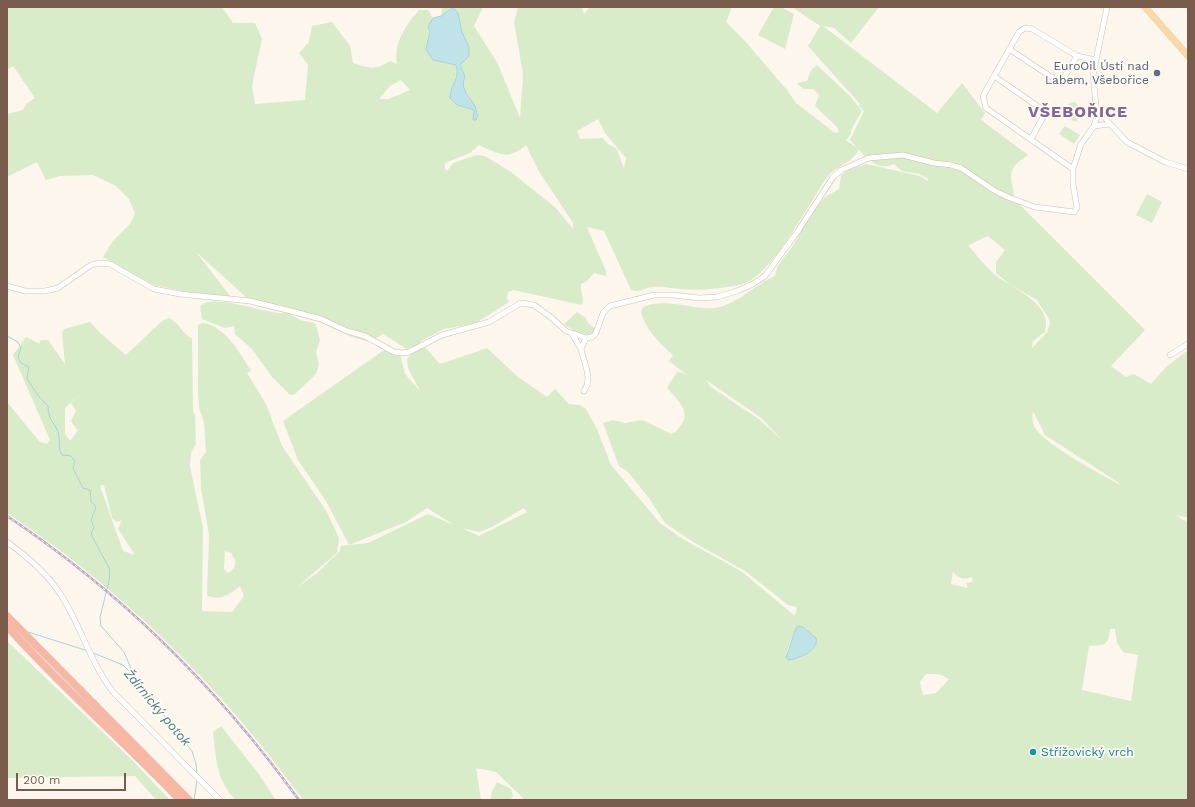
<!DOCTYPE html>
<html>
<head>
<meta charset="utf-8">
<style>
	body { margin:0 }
	#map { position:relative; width:1195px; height:807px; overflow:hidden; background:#fdf6ec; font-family:"Work Sans",sans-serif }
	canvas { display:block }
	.frame { position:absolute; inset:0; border:8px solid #7a5c4d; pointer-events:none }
	.scale { position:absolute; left:16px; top:773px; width:110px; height:18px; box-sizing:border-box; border:2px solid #7a5c4d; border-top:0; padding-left:5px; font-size:12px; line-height:14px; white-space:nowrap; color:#7a5c4d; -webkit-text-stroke:3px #fffaf3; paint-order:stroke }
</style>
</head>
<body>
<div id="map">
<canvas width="1195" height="807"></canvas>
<div class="frame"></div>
<div class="scale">200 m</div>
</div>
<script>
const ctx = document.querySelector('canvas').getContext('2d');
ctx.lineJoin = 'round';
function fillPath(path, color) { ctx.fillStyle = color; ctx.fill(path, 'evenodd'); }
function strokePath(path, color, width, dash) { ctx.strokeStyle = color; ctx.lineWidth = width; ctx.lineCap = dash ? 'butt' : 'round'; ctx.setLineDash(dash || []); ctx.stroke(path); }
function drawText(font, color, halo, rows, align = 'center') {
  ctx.font = font + ' "Work Sans",sans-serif'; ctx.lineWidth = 3.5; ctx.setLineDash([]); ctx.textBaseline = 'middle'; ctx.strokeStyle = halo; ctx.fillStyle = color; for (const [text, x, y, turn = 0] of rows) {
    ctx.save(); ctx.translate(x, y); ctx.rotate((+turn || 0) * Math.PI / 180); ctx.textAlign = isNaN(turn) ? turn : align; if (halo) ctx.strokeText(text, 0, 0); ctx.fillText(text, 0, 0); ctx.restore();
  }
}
fillPath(new Path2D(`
	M7 7H222L233 23H255L262 39 252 86 255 104 305 100 308 65 299 53 309 42 312 26 332 22 350 46 353 63C369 68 375 71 390 61L397 64C393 43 406 25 419 10H428L433 18C422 33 436 51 444 63L456 65 458 69 450 96 457 105 474 110V114L476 118 478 114 464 92 460 65 465 60 469 47 462 32 458 16 450 9 441 16 442 7H483L474 26 498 64 520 118 523 74 514 22 518 7H582L584 14 590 7H732L726 22 745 41 787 90 796 103 835 133 839 132 837 127 815 106 819 95 813 89H804L797 84 800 82 807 81 811 70 817 65 851 97 862 111 851 130V134L846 140 857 148 850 140 864 111 859 106 860 104 808 46 820 26 792 7H879L851 43 834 28 823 26 937 113 962 83 985 113 981 120 1028 155C1005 170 1011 175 1015 200L1145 330 1111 366 1126 377 1134 374 1151 384 1166 367 1188 350V518L1176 515 1188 523V800H525L496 772 476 768 481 800H303C222 688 122 589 7 513V402L40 442 47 444 50 440 13 355 26 337 40 344 39 342 42 340H48L65 364 62 333 64 329 90 322 100 333 126 355 162 321 168 318C179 321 182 335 192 338L193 412 195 415 196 444 191 453 190 466 203 528 202 611 232 612 244 596 240 586C231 594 219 602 207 595L209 535 201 489 200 460 206 452 204 422 199 408 198 394V325L203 323C226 327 240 353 251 371L247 373 266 404 282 446 327 512 339 538 337 553 296 588 317 573 340 551 341 546 349 545 326 501 298 460 283 421 384 350 401 357 405 374 420 391 408 368 407 359 412 353 425 347 440 364 487 348 518 377 547 397 555 389 569 404 580 405 586 409 597 429 611 465 660 523 681 538 741 571 795 616 797 607 788 605 745 571 693 542 665 523 649 498 628 472 619 466 603 423 613 420 625 423 642 420 672 434C676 432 678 429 681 425 692 412 676 398 667 388L677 372H681L687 375 669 361 673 355C660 344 645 329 641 312L643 307C666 297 693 310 714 308 737 305 754 285 775 276L777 267 794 244 809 218 825 197 839 189 841 175 850 169 866 164 920 176 928 181V179L920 174 902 171 894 164C876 172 867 157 857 148L858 151C852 163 836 166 828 176 809 202 771 280 739 285 713 290 696 291 670 288 663 287 655 286 648 288 642 289 638 293 631 290L604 231 587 227 606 271V276L594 273 587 281 581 284C580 291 585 298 582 305L513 290 508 292 507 298 509 302 476 323 444 329 421 341 419 345 407 349 383 334 370 342 352 337 319 322 290 314 300 320 314 323 316 325 320 340 316 352 319 364 316 374 295 394 290 395 272 377 252 349 235 334 234 326 225 328 202 319 200 306C213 292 268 315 285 313L256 306 196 252 231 297 202 295 153 285 103 257 113 241 130 224 135 214 129 199 116 186 93 175 60 176 46 180 37 162 7 177V114L23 110 26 104 35 98 13 66 7 70ZM401 80 410 90 389 99H379L390 86ZM598 119 605 133 626 158 624 169 617 149 608 144 603 138 580 139 577 131ZM479 145C499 154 508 161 526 145L538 170 573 223V229L556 208 511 172 485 156 476 155 459 161 453 163 447 171 445 169V163L470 153ZM988 236 1005 250 996 262V273L1009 284 1037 300 1049 319 1050 324 1047 332 1032 348 1033 341 1045 332C1054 303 1012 289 994 274 984 265 976 254 967 244L969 245ZM706 380 760 417 784 442 760 420 711 387ZM80 394 71 403 76 411 71 421 77 430 79 429 70 441 65 434V408ZM1033 411 1045 435 1122 485C1104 477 1045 444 1036 429 1032 424 1032 417 1033 411ZM104 485 112 518 117 522 122 520 118 529 135 555 123 551 100 486ZM427 508 454 525 428 514 368 543 349 545 406 522ZM524 508 527 512 479 536 462 528 479 532 492 527ZM225 551 231 553 235 560C236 567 234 571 227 573L224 569ZM953 571C958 579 963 580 971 577L973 580 972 582 966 583 968 588 951 584ZM803 627 816 638C820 650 798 659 789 660L787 651 796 629ZM1110 629H1115L1117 643 1123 652 1138 655 1131 701 1082 690 1089 646C1105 645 1108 646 1110 629ZM926 674H939L949 679 936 693 923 695 920 682Z
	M774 7H781L794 14 785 49 758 35Z
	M1075 102 1079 106 1077 122 1069 119 1065 114 1069 103Z
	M1065 126 1080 135 1074 144 1059 134Z
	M1147 194 1162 202 1152 223 1136 215Z
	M577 312 586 318 587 322 595 329 591 335C581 336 572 330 564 324Z
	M7 641 133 761 170 800H156L135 776 7 778Z
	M221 726 258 773 276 800H236C216 781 216 757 213 732Z
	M497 782 511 789 513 796 510 800H490L492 791Z`), '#d8ecc9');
const water = new Path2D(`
	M453 8 458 13 462 32 469 47V56L460 65 465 76C460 88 467 94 473 103 476 107 476 112 478 115L476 120H473L474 110 457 105 450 98C450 86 461 76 456 65L433 60 426 49 430 32 428 27 433 18 441 16Z
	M799 626 803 627 816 638C820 650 798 659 789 660L786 658 796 628Z`);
fillPath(water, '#bfe3e8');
strokePath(water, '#a5d3da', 1);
strokePath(new Path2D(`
	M7 336 18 342 21 348 18 357 21 363 29 367 27 379 40 398 48 406C48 423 57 423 59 436 60 444 58 448 62 455L71 456 75 462 73 468 83 488 90 490 91 501 96 507 91 520 94 527 91 534 110 570 109 581 100 617 101 626 124 652 135 678
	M28 632 88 651
	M93 653 123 665 134 676
	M136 679 192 751 196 764 197 774
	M194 800 197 781`), '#a5d3da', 1);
const minor = new Path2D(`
	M1009 49 1059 82 1063 79 1077 56
	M994 76 1046 112 1031 139
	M1098 109 1110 124
	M1094 126 1110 124 1127 142 1165 162 1188 169
	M1073 169 986 108 983 96 1019 32 1025 28 1032 29 1077 56 1096 60
	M7 286 25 291H45L58 288 91 265 100 263 110 264 154 289 180 294 250 301 291 311 321 319 347 331 365 336 394 352 402 353 409 352 442 335 489 322 521 303 534 305 552 318 566 331 586 338 592 337 596 333 603 313 610 306 654 295H673L699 298 717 297 737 291 753 284 765 276 798 231 833 177 841 170 869 158 903 155 934 163 951 165 961 168 995 191 1010 198 1035 207 1074 212 1077 208 1073 184V169L1081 144 1094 126 1097 116 1093 75 1107 7
	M572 334 581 349
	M1170 355 1188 344
	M584 391C593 379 584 363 581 349L586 338
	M7 542C28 557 47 573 61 595 81 626 90 662 113 692L220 800`);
const major = new Path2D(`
	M1145 7 1188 56`);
const highway = new Path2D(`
	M7 616 189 800
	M7 626C61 687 124 741 180 800`);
strokePath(minor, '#d1beb0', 6);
strokePath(major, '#dad1cd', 7);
strokePath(highway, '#dad1cd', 8);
strokePath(minor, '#fff', 5);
strokePath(major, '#fbd9a5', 6);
strokePath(highway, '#f7b7a3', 7);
const rail = new Path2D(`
	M7 516C121 592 219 690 299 800`);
strokePath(rail, '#b9a8c9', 2.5);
strokePath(rail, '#fffaf3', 1, [3]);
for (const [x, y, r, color] of [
	[1157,73,4,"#5c6f8a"],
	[1033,752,4,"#0f9aa8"]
]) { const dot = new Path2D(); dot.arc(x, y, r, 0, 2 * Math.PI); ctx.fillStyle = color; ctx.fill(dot); strokePath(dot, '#fffaf3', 1.5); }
drawText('12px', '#4e5e75', '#fffaf3', [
	["EuroOil Ústí nad",1149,66],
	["Labem, Všebořice",1149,80]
], 'right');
drawText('12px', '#0d838f', '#fffaf3', [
	["Střížovický vrch",1041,752]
], 'left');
drawText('italic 13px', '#437c86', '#fffaf3', [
	["Ždírnický potok",157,708,50]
]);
ctx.letterSpacing = '1px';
drawText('bold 16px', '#846695', '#fffaf3', [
	["VŠEBOŘICE",1078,112]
]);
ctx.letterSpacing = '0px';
</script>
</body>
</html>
